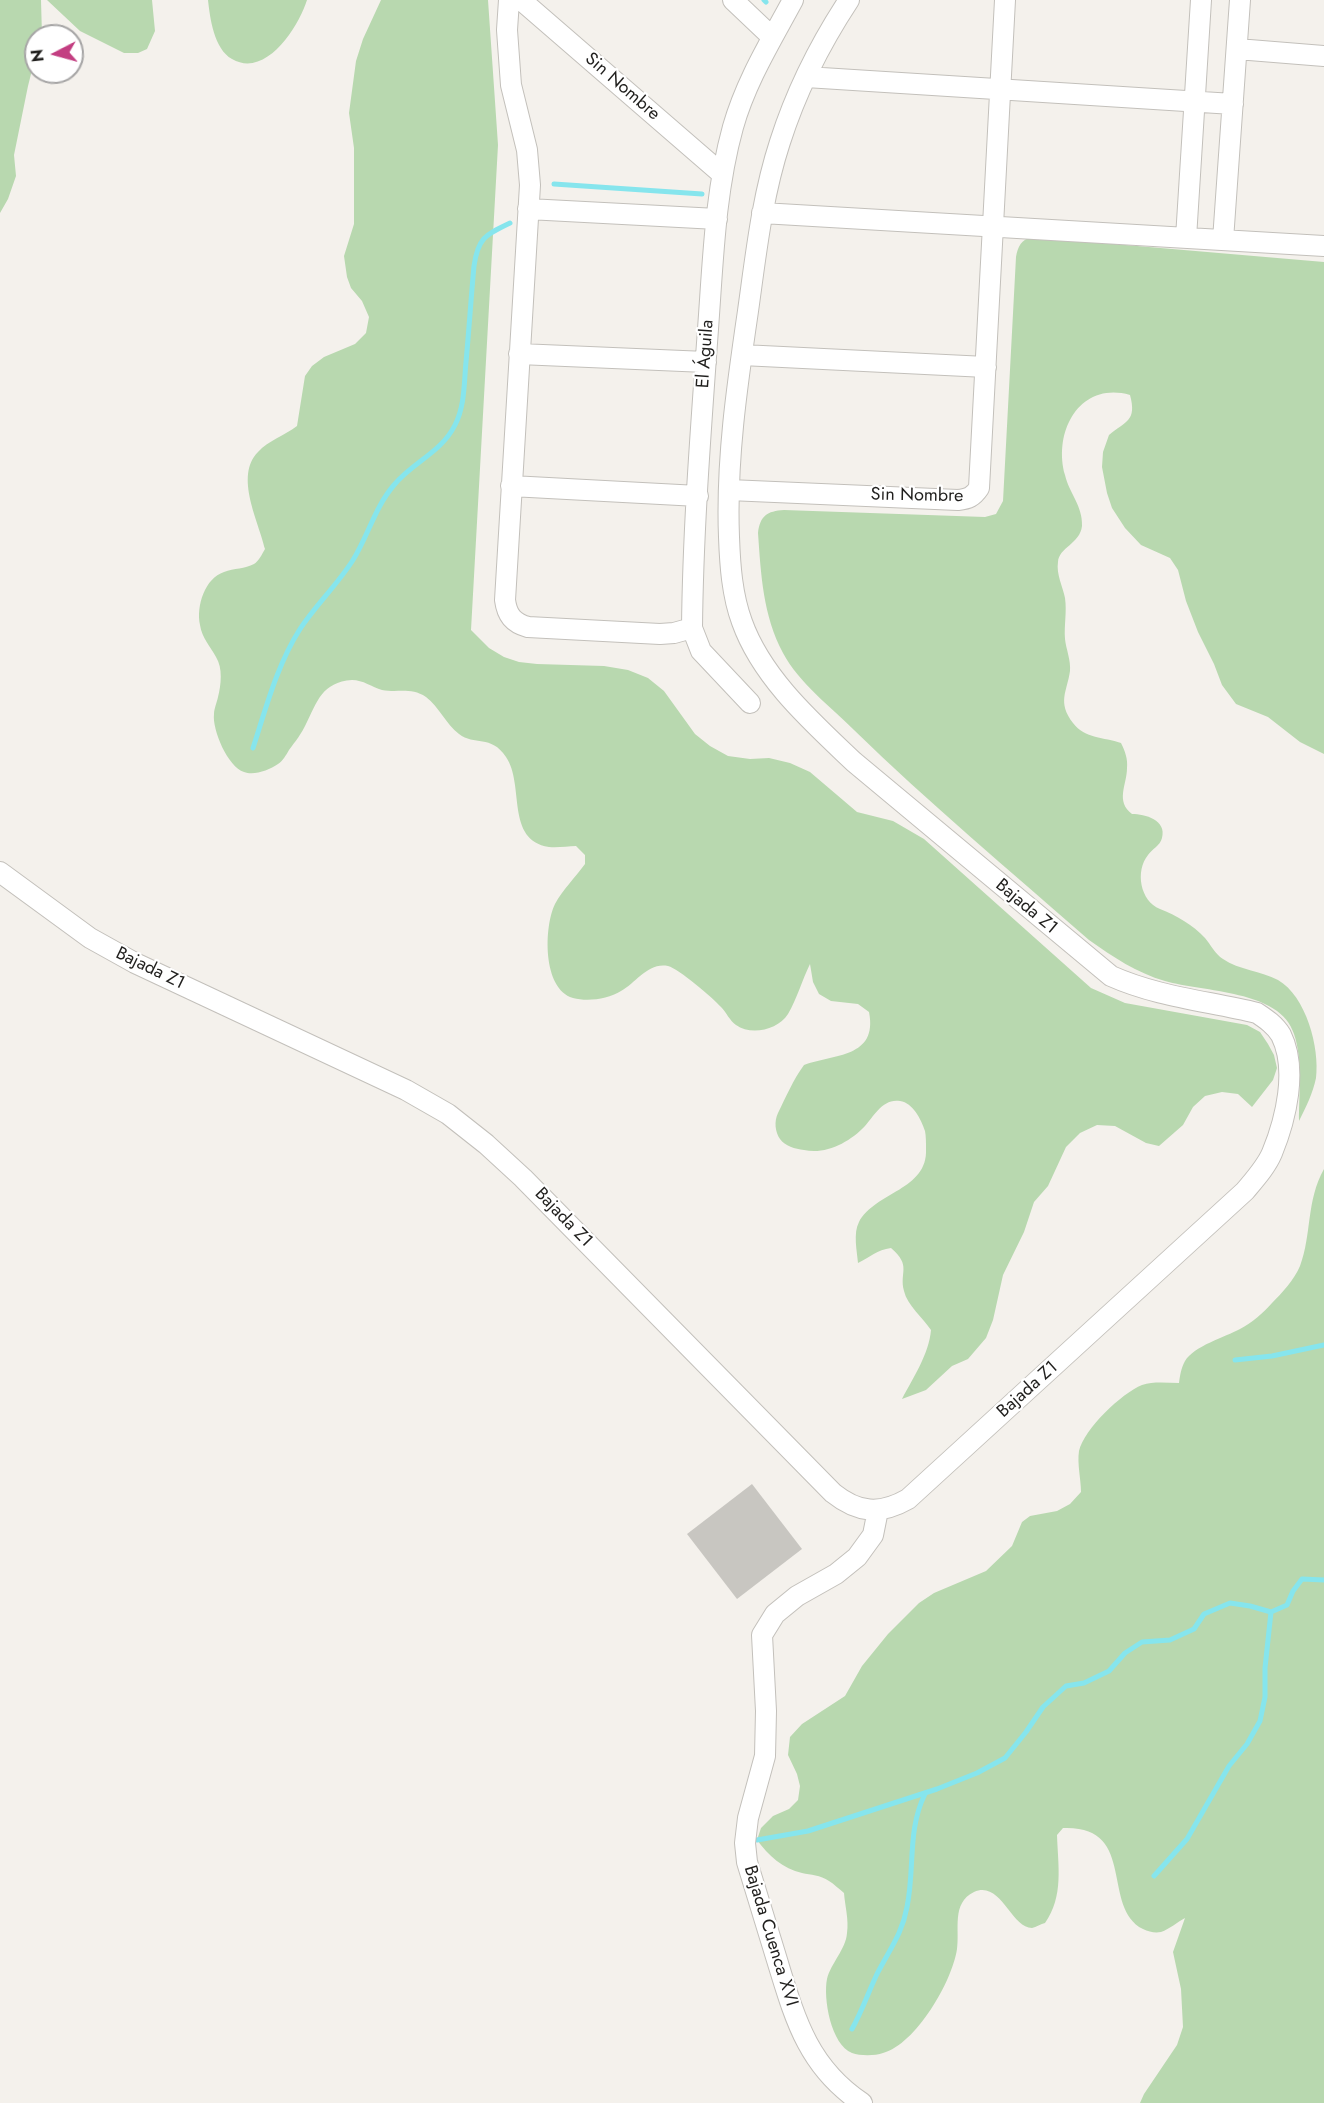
<!DOCTYPE html>
<html>
<head>
<meta charset="utf-8">
<style>
	body { margin:0 }
	#map { position:relative; width:1324px; height:2103px; overflow:hidden; background:#f4f1ec; font-family:Jost,sans-serif }
	canvas { display:block }
	.north { position:absolute; left:24px; top:24px; width:60px; height:60px; box-sizing:border-box; background:#fff; border:2px solid #a6a5a5; border-radius:50%; rotate:264deg; font-size:16px; font-weight:700; line-height:24px; text-align:center; color:#201f1d }
	.north::after { content:''; display:block; margin:auto; width:21px; height:27px; background:#c33e81; clip-path:polygon(50% 0,100% 100%,50% 72%,0 100%) }
</style>
</head>
<body>
<div id="map">
<canvas width="1324" height="2103"></canvas>
<div class="north">N</div>
</div>
<script>
const ctx = document.querySelector('canvas').getContext('2d');
ctx.lineJoin = 'round';
function fillPath(path, color) { ctx.fillStyle = color; ctx.fill(path, 'evenodd'); }
function strokePath(path, color, width, dash) { ctx.strokeStyle = color; ctx.lineWidth = width; ctx.lineCap = dash ? 'butt' : 'round'; ctx.setLineDash(dash || []); ctx.stroke(path); }
function drawText(font, color, halo, rows, align = 'center') {
  ctx.font = font + ' Jost,sans-serif'; ctx.lineWidth = 4.5; ctx.setLineDash([]); ctx.textBaseline = 'middle'; ctx.strokeStyle = halo; ctx.fillStyle = color; for (const [text, x, y, turn = 0] of rows) {
    ctx.save(); ctx.translate(x, y); ctx.rotate((+turn || 0) * Math.PI / 180); ctx.textAlign = isNaN(turn) ? turn : align; if (halo) ctx.strokeText(text, 0, 0); ctx.fillText(text, 0, 0); ctx.restore();
  }
}
fillPath(new Path2D(`
	M0 0H41L42 36H36V54L28 86 14 155 16 176 8 199 0 213Z
	M47 0H152L155 31 147 49 138 53H124L80 31Z
	M208 0H307C299 26 266 79 232 59 214 49 210 18 208 0Z
	M381 0H488L498 145 471 630 489 648 504 657 519 662 537 664 604 666 628 670 648 678 664 691 695 734 710 746 728 756 750 759 769 758 790 763 810 772 857 812 893 821 924 839 1091 988 1125 1003 1247 1025 1260 1032 1268 1044 1274 1055 1277 1068 1273 1080 1252 1107 1238 1094 1222 1092 1205 1096 1193 1107 1183 1125 1159 1146 1146 1143 1115 1126 1097 1125 1080 1133 1066 1147 1048 1186 1034 1202 1024 1232 1003 1275 993 1320 986 1338 968 1359 952 1366 926 1390 902 1399C913 1378 929 1354 931 1330 923 1318 907 1305 904 1291 899 1272 912 1266 891 1248 877 1250 870 1257 858 1263 857 1251 853 1233 859 1222 875 1192 928 1190 926 1149 926 1143 926 1136 925 1131 921 1119 913 1103 900 1101 883 1098 874 1116 865 1126 850 1142 826 1155 804 1150 795 1149 785 1146 780 1139 775 1132 774 1121 778 1113 786 1097 793 1080 804 1065 834 1054 878 1058 869 1012L858 1004 831 1001 819 994 813 982 810 964C802 980 797 999 788 1014 778 1030 751 1036 736 1025 730 1021 726 1012 721 1007 712 997 679 969 668 966 648 962 636 983 621 991 608 999 588 1002 573 998 542 989 544 926 555 904 563 889 575 878 585 864V855L576 846C568 846 558 848 549 847 505 840 525 785 506 757 491 734 474 746 459 734 446 724 439 707 426 697 411 687 398 693 382 690 372 687 363 680 352 680 322 682 317 702 306 724 302 733 295 742 289 750 286 755 283 761 278 764 269 770 254 776 244 772 228 767 212 730 214 714 214 709 217 702 218 697 221 685 223 668 216 657 210 646 202 638 200 625 196 606 205 578 224 572 234 568 245 569 254 564 259 561 262 554 265 549 259 522 234 476 258 452 269 440 284 436 297 426L305 376 312 366 324 357 355 344 366 333 369 317 362 301 351 288 347 277 344 256 354 224V148L349 113 356 61 363 39Z
	M1032 237 1324 262V754L1300 742 1268 717 1236 704 1222 685 1214 664 1198 632 1186 601 1178 570 1170 558 1141 545 1125 528 1112 508 1107 493 1102 467 1103 452 1109 435C1126 421 1137 421 1130 395 1080 381 1053 431 1065 475 1069 493 1083 506 1082 526 1080 544 1059 547 1058 562 1056 574 1063 587 1065 598 1067 612 1064 625 1065 639 1066 649 1071 660 1070 671 1067 692 1057 702 1073 723 1085 739 1104 737 1121 743 1125 751 1128 759 1127 768 1127 785 1115 801 1132 814 1145 814 1167 820 1162 838 1160 846 1152 849 1148 855 1135 871 1140 901 1160 909 1176 915 1193 925 1205 938 1211 945 1215 954 1223 959 1239 970 1261 971 1278 980 1306 996 1320 1048 1316 1078 1313 1093 1306 1107 1299 1121 1299 1093 1303 1061 1294 1034 1281 990 1203 992 1165 981 1137 973 1113 957 1089 940 1010 871 929 803 854 730 830 706 799 683 783 653 763 615 761 575 758 533 760 516 767 511 784 510L985 517 996 514 1003 501 1016 257C1018 246 1021 240 1032 237Z
	M1324 1169V2103H1140L1144 2094 1177 2045 1183 2027 1181 1989 1173 1952 1185 1918C1177 1922 1170 1929 1161 1932 1155 1933 1149 1932 1143 1929 1100 1907 1138 1825 1063 1828L1057 1835C1058 1866 1064 1896 1045 1923 1041 1924 1036 1927 1032 1928 1011 1928 1001 1880 974 1892 951 1903 960 1930 957 1949 952 1982 916 2044 883 2053 875 2056 860 2056 852 2053 831 2045 823 1998 827 1979 831 1963 846 1949 847 1933 849 1920 845 1906 844 1893 839 1889 834 1884 829 1881 820 1875 811 1875 802 1873 783 1869 768 1855 757 1840L761 1828 773 1816 789 1809 798 1800 800 1786 797 1774 788 1755 790 1737 802 1724 845 1696 862 1666 888 1634 919 1603 934 1593 986 1571 1012 1546 1022 1522 1030 1516 1057 1511 1070 1504 1081 1492C1081 1479 1077 1464 1079 1451 1084 1429 1122 1393 1142 1385 1154 1381 1167 1383 1179 1383 1180 1376 1181 1368 1185 1361 1194 1346 1225 1337 1240 1329 1252 1323 1263 1313 1272 1303 1282 1293 1294 1280 1300 1266 1312 1234 1306 1201 1324 1169Z`), '#b8d8af');
strokePath(new Path2D(`
	M764 0 766 2
	M554 184 702 194
	M253 748C266 708 277 665 300 629 316 605 337 585 353 560 368 536 375 507 394 485 413 462 441 453 455 425 465 406 464 382 466 362 469 330 471 298 474 266 478 238 485 235 510 223
	M1235 1360 1272 1356 1324 1345
	M757 1840 808 1831 937 1789 977 1773 1005 1758 1026 1732 1043 1707 1066 1686 1084 1683 1109 1671 1125 1653 1142 1642 1170 1640 1194 1629 1204 1614 1230 1603 1250 1606 1271 1612 1287 1605 1293 1591 1302 1579 1324 1580
	M1154 1876 1187 1839 1229 1766 1247 1744 1260 1721 1265 1697V1668L1271 1612
	M852 2029C862 2011 868 1993 877 1974 889 1950 902 1935 907 1907 915 1869 907 1830 925 1794`), '#86e5ed', 5);
fillPath(new Path2D(`
	M752 1484 802 1549 737 1599 687 1534Z`), '#c8c6c1');
const minor = new Path2D(`
	M509 0 507 30 511 85 527 150 530 185 505 600C507 615 513 623 528 627L660 634 674 633 692 628
	M521 0 722 174
	M733 0 772 37
	M1237 49 1324 56
	M806 77 1233 104
	M528 209 717 219
	M762 213 1324 246
	M1186 238 1201 0
	M1223 240 1240 0
	M519 354 706 362
	M742 355 986 367
	M511 486 698 496
	M729 490 958 500C968 499 973 497 979 488L1005 0
	M750 703 701 651 692 628C693 528 701 428 708 329 713 261 715 192 733 127 746 81 771 41 793 0
	M0 872 90 938 135 963 406 1090 448 1114 486 1144 523 1178 833 1493C858 1513 880 1515 908 1499L1245 1191C1255 1179 1266 1167 1272 1153 1286 1119 1298 1069 1281 1035 1275 1025 1266 1019 1257 1013 1208 1001 1158 997 1111 976L854 762C812 722 762 678 742 622 732 595 730 565 729 537 726 461 737 386 748 311 756 254 762 197 780 142 796 92 820 44 849 0
	M862 2103C808 2067 795 2019 777 1960 767 1927 757 1894 747 1862L745 1843 748 1818 765 1756 766 1711 762 1635 775 1614 797 1596 836 1574 857 1557 873 1535 878 1510`);
strokePath(minor, '#c3c0bb', 22);
strokePath(minor, '#fff', 20);
drawText('18px', '#201f1d', '#fff', [
	["Sin Nombre",622,87,41],
	["El Águila",706,354,-86],
	["Sin Nombre",917,496,1],
	["Bajada Z1",1026,907,40],
	["Bajada Z1",150,969,26],
	["Bajada Z1",563,1218,46],
	["Bajada Z1",1028,1390,-42],
	["Bajada Cuenca XVI",770,1936,73]
]);
</script>
</body>
</html>
